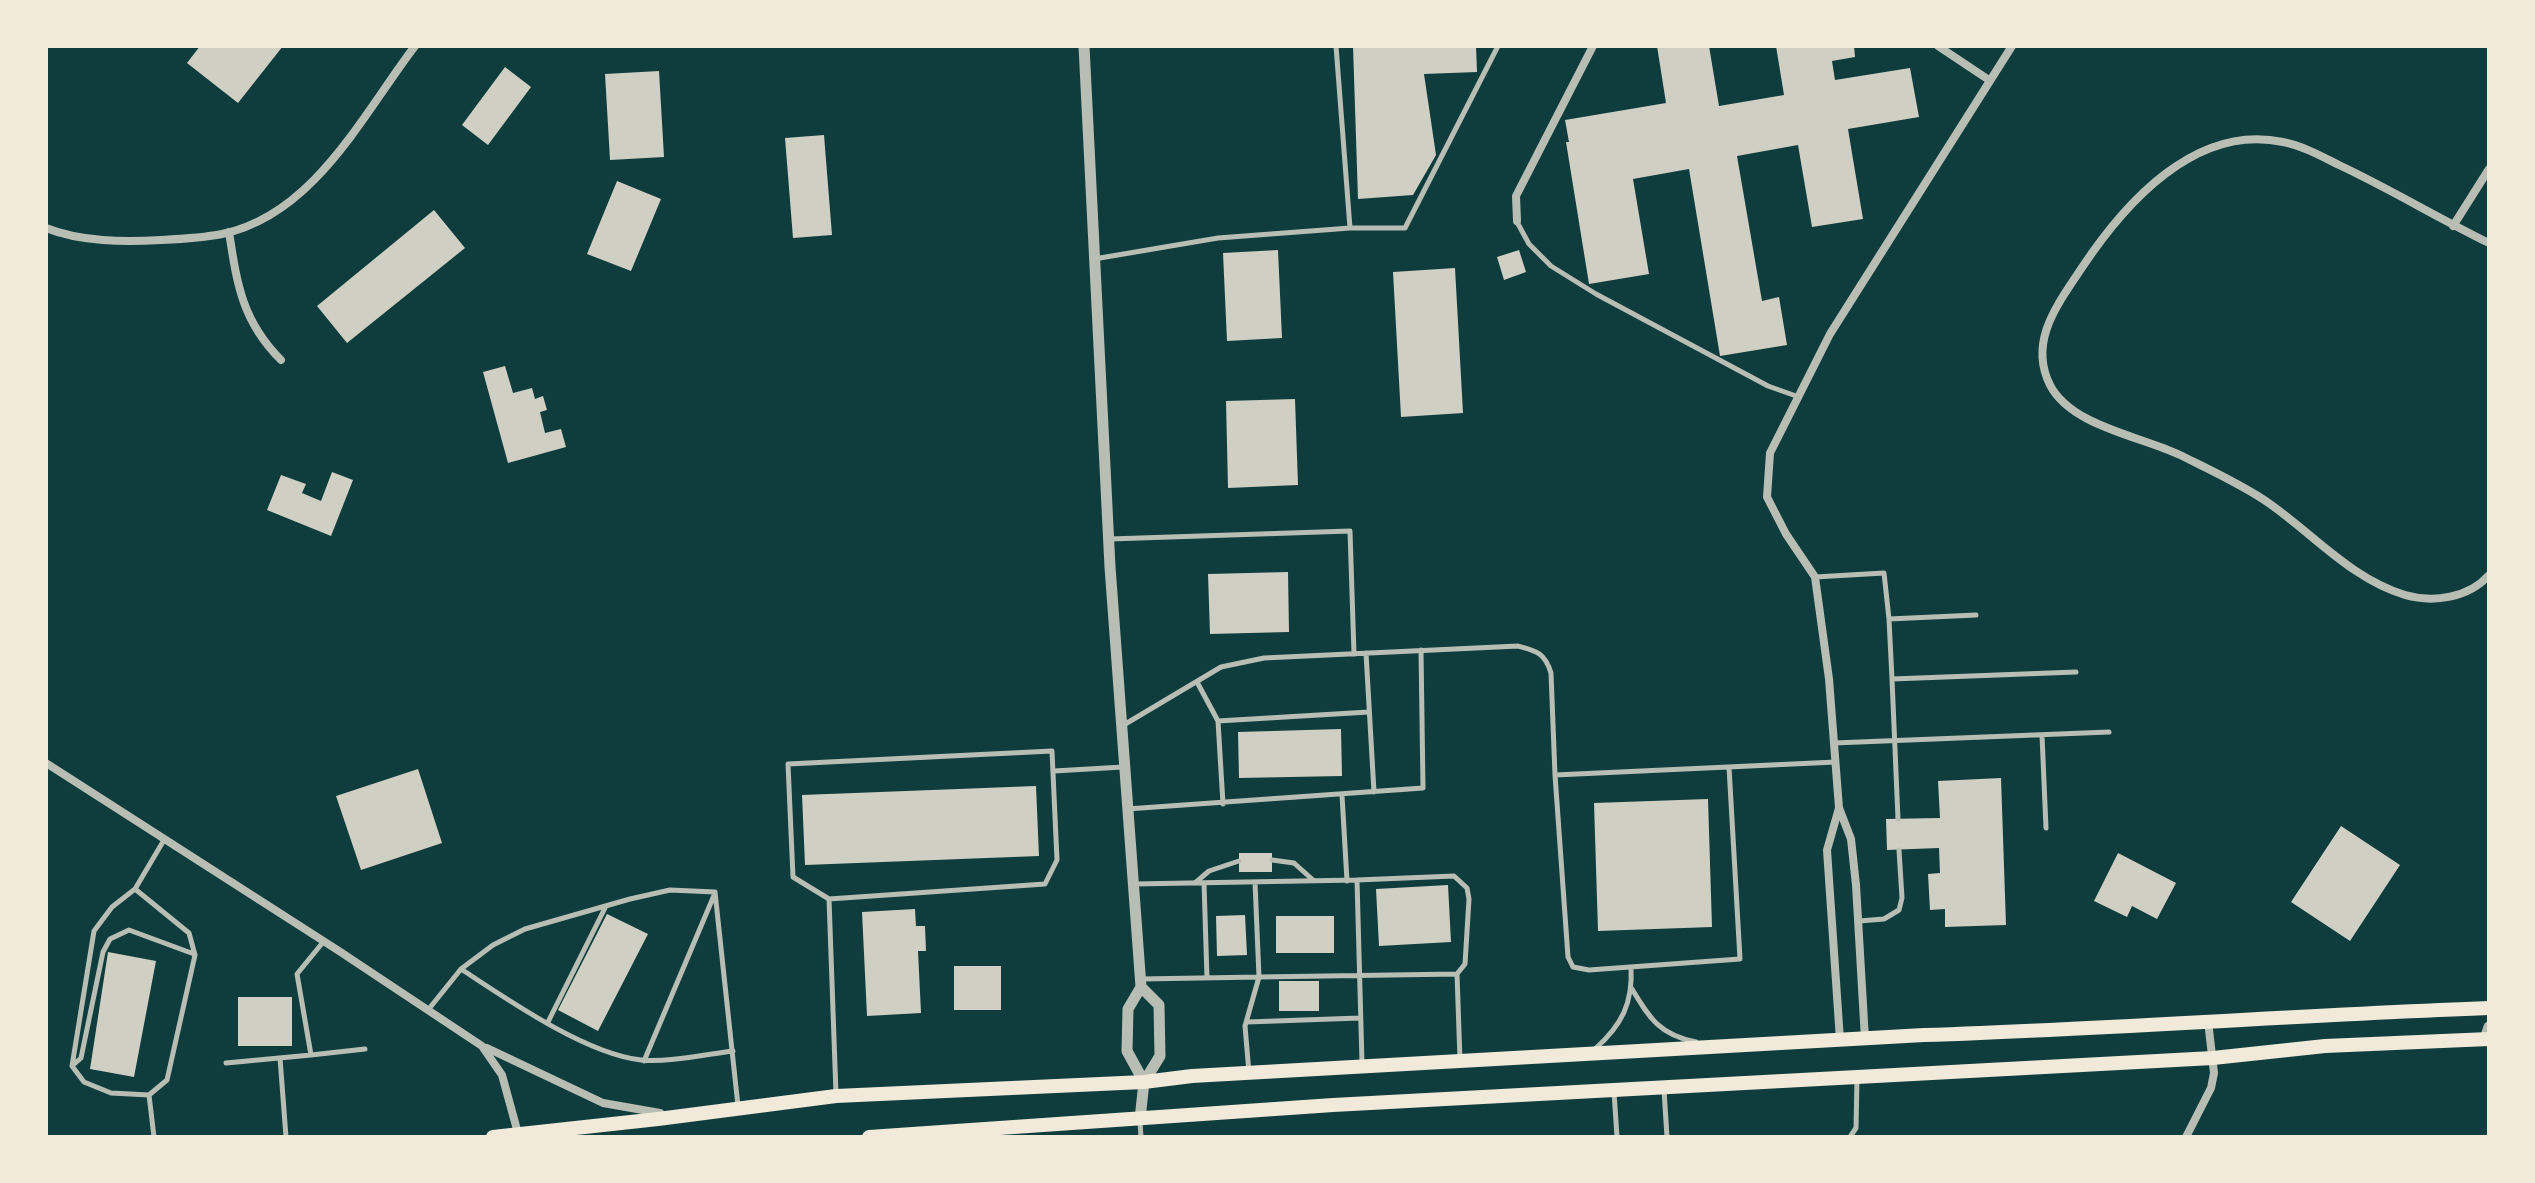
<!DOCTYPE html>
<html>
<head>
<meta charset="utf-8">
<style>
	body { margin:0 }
	#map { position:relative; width:2535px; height:1183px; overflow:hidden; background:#0f3d3e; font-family:Barlow,sans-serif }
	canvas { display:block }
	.frame { position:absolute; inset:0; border:48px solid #f1e9da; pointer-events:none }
</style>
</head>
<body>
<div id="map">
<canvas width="2535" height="1183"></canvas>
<div class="frame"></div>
</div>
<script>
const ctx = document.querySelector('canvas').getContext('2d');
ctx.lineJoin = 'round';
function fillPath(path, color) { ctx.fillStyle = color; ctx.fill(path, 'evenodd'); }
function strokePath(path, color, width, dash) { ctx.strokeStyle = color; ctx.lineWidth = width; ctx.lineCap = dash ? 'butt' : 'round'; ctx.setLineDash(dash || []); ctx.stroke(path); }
fillPath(new Path2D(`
	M200 46H283L238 103 187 63Z
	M1353 46H1476L1477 72 1424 74 1436 155 1413 195 1358 199Z
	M1657 46H1709L1719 106 1784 95 1776 46H1854L1855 57 1832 61 1835 80 1910 68 1919 117 1848 129 1863 219 1812 227 1798 145 1737 156 1762 301 1779 297 1787 345 1720 356 1689 169 1633 179 1649 274 1589 284 1566 142H1569L1565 120 1666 103Z
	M505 67 531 87 488 145 462 125Z
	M659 71 664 157 610 160 605 74Z
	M824 135 832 235 793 238 785 138Z
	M617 181 661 199 631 271 587 254Z
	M434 210 465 248 347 343 317 306Z
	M1278 250 1282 338 1227 341 1223 253Z
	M1519 250 1526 272 1504 280 1497 257Z
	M1455 268 1463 413 1401 417 1393 272Z
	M505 366 513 393 532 388 535 399 543 396 547 410 540 412 545 433 561 429 566 447 508 463 483 372Z
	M1295 399 1298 485 1228 488 1226 401Z
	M332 472 353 480 331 536 267 510 281 475 306 484 302 493 321 501Z
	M1288 572 1289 632 1210 634 1208 574Z
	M1341 729 1342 776 1239 778 1238 732Z
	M418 769 442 843 361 870 336 796Z
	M2001 778 2006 925 1945 927V909L1930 910 1928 874 1940 873 1939 848 1887 850 1886 819 1940 818 1938 781Z
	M1036 786 1039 856 805 865 802 795Z
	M1708 799 1712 927 1598 931 1594 803Z
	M2341 826 2400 865 2350 941 2291 902Z
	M1239 853H1272V872H1239Z
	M2118 853 2176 883 2157 919 2132 906 2127 917 2094 901Z
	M1448 885 1451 942 1379 946 1376 889Z
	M915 909 916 926H925L926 951H918L921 1013 867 1016 862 912Z
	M607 914 648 934 598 1031 558 1010Z
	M1245 915 1247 955 1217 956 1216 916Z
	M1276 916H1334V953H1276Z
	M108 952 156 961 134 1077 90 1069Z
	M954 966H1001V1010H954Z
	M1279 981H1319V1011H1279Z
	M238 997H292V1046H238Z`), '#cfcfc3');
strokePath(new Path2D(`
	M1517 222 1529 244 1551 266 1596 294 1768 386 1799 397
	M1350 228H1405L1498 46
	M1094 259 1218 238 1350 228 1336 46
	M1110 539 1350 531 1354 654
	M1815 577 1884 573 1889 619
	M1976 615 1889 619 1892 679 2076 672
	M1366 653 1374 792
	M1892 679 1898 819
	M1197 682 1218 721 1223 804
	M1218 721 1369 712
	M1122 726 1221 667 1264 658 1518 646C1537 651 1545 653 1551 673L1555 775 1568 957 1573 967 1589 970 1740 959 1729 767
	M2042 735 2046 828
	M1834 743 2109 732
	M1052 751 1057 860 1045 884 829 899 793 877 788 764Z
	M1054 771 1123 767
	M1555 775 1836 762
	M1342 795 1347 881
	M1127 809 1423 788 1421 650
	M1272 860 1294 863 1313 880
	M1357 880 1454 876 1467 888 1469 899 1465 964 1457 974
	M1195 883 1209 871 1239 861
	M1204 883 1207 978
	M1134 884 1357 880 1362 1063
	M135 889 189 933 195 955 167 1080 149 1095 111 1093 84 1082 72 1066 94 931 112 907 135 889 164 840
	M715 892 738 1106
	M829 899 836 1094
	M1859 921 1884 919 1899 910 1902 898 1899 850
	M461 969C508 1000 586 1054 641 1060 666 1063 708 1054 733 1051
	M1141 979 1259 977 1255 882
	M1632 989C1650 1019 1660 1035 1696 1042
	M428 1010 461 969 493 945 525 929 630 899 670 890 715 892
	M548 1022 606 906
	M1247 1022 1360 1018
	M1595 1049C1622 1025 1633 1003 1631 967
	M311 1055 365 1049
	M280 1058 286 1137
	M644 1061 715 893
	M226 1063 311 1055 297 974 324 941
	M72 1066 81 1058 103 952 110 939 129 930 194 954
	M1249 1073 1245 1026 1259 977 1457 974 1460 1060
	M1664 1090 1667 1137
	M1614 1092 1617 1137
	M149 1095 154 1137
	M1140 1122 1141 1137
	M1850 1137 1856 1128 1857 1078`), '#b8beb3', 5);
strokePath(new Path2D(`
	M1938 46 1989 80
	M1517 221 1516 196 1593 46
	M2453 226 2489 169
	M46 228C81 242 124 242 161 240 181 239 202 238 222 234 314 215 363 114 415 46
	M229 232C237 284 242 321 281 360
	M2489 243C2438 218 2390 189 2339 165 2321 156 2303 146 2283 142 2195 123 2124 204 2081 269 2058 304 2028 341 2050 385 2071 426 2140 436 2180 455 2208 469 2245 486 2270 504 2314 535 2352 579 2405 595 2433 603 2469 598 2489 575
	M46 763 339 951 482 1046 502 1075 519 1137
	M1839 808 1827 850 1840 1040
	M1865 1039 1856 885 1851 839 1839 808 1829 679 1815 577 1786 534 1767 497 1770 453 1830 334 2012 46
	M487 1048 603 1103 660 1113
	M2186 1137 2211 1088 2214 1073 2208 1021`), '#b8beb3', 8);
strokePath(new Path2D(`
	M1084 46 1110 567 1141 987 1128 1009 1127 1051 1144 1082
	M2485 1039 2489 1027
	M1140 1119 1144 1082 1160 1056 1159 1005 1141 987`), '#b8beb3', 11);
strokePath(new Path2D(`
	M493 1137 658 1119 836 1096 1144 1082 1192 1076 1924 1035C2112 1029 2300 1015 2489 1008
	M869 1137 1333 1105 2213 1058 2325 1046 2489 1039`), '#f1e9da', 14);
</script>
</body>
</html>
